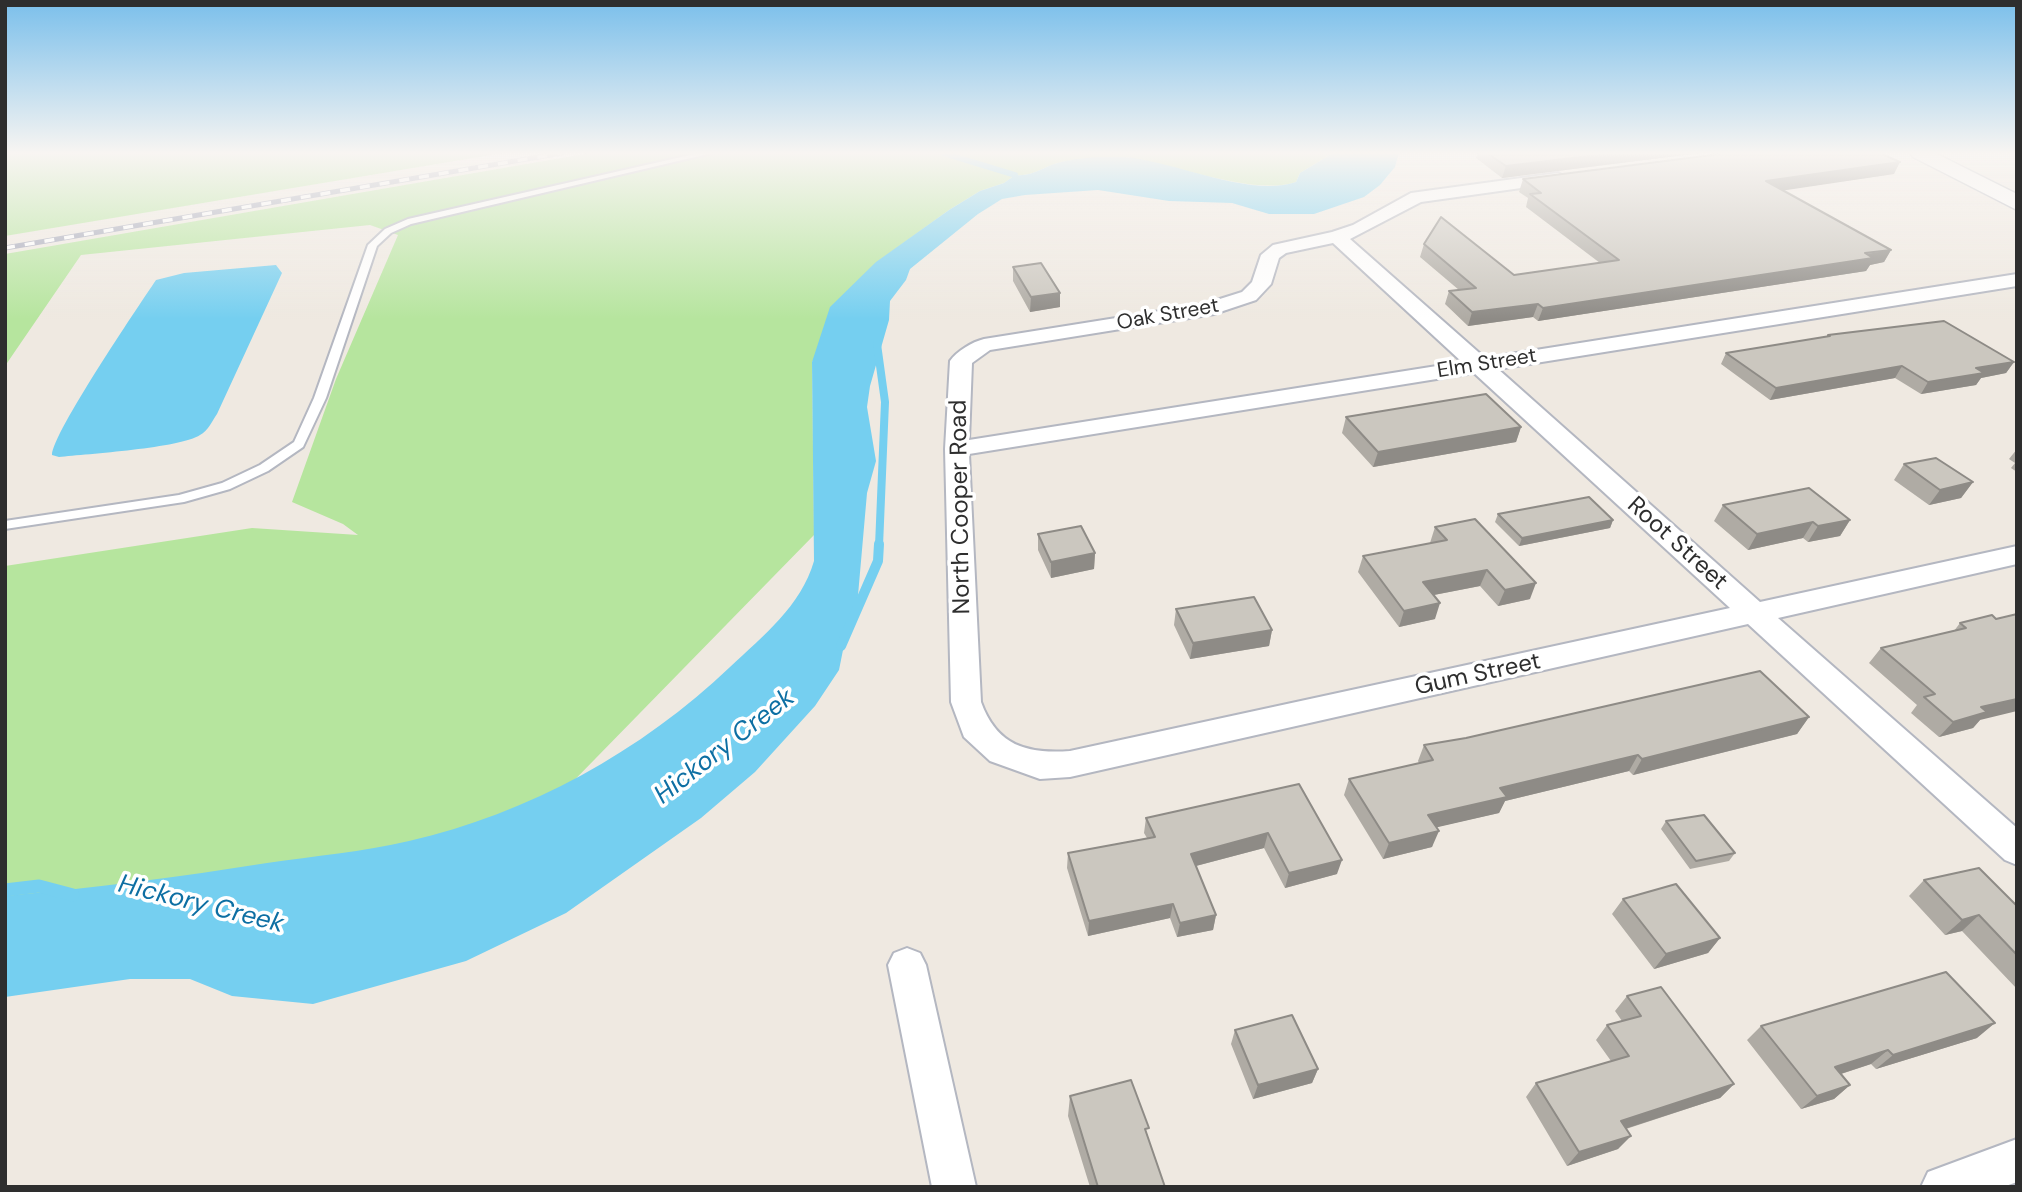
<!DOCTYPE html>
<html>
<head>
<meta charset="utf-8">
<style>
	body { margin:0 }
	#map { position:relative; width:2022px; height:1192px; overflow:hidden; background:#efe9e1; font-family:"DM Sans",sans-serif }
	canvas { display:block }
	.frame { position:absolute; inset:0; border:7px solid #2e2e2e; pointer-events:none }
</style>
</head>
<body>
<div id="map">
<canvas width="2022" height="1192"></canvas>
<div class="frame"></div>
</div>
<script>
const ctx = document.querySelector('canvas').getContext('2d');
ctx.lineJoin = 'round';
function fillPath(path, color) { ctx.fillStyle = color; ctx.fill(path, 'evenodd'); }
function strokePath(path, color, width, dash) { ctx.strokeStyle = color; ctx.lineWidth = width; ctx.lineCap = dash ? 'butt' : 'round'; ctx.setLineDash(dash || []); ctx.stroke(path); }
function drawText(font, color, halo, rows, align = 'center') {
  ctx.font = font + ' "DM Sans",sans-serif'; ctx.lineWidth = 7; ctx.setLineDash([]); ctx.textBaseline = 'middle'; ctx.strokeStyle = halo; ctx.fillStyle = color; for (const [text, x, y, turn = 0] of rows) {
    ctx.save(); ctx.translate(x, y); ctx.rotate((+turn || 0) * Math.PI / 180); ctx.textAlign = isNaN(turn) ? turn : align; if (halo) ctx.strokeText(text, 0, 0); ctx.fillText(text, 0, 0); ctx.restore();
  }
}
fillPath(new Path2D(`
	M5 153H503L5 236Z
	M590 153H1333L1300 173 1296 182C1255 196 1175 165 1131 158 1114 155 1078 159 1061 162 1044 166 1033 177 1015 175L1004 183 980 191 949 210 876 263 812 362 814 535 508 848 5 978V566L252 528 358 535 343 524 292 502 336 379 398 235 370 225 81 255 5 366V254Z`), '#b6e59e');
fillPath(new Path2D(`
	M1333 153H1399L1395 167 1380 185 1364 197 1314 214H1269L1232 203 1169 201 1098 190 1025 195 1002 199 978 214 910 269 906 280 890 301 889 320 870 386 867 407 876 461 867 493 856 618 847 630 839 670 815 706 755 772 701 818 566 913 466 961 313 1004 232 996 190 979H130L5 997V896C93 888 180 877 267 863 314 856 363 852 409 841 528 814 642 751 730 667 763 636 801 606 814 561L812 362 830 307 876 262 949 210 980 191 1004 183 1015 175C1033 177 1044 166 1061 162 1081 157 1104 156 1125 157 1174 161 1250 198 1296 182L1300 173Z
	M276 265 282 273 217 414C212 421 208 431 200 435 181 448 87 454 59 457L52 455C53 432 138 307 156 280L184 273Z`), '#75cff0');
strokePath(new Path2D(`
	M943 153 1015 175`), '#75cff0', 6);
strokePath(new Path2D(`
	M877 344 885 402 879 546`), '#75cff0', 8);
strokePath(new Path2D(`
	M841 646 878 561 879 544`), '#75cff0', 10);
strokePath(new Path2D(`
	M5 890 39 886 73 895`), '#75cff0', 13);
const service = new Path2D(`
	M699 153H712L411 224 391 233 377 246 326 398 303 447 268 471 230 489 184 502 5 529V521L179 495 222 483 260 465 294 442 314 398 368 245 385 229 408 219Z`);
const minor = new Path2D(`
	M1558 173 1566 178 1564 182 1421 202 1350 239 1485 358 2017 274V286L1498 369 1760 602 2017 546V564L1778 618 2017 828V865L2005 860 1748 624 1070 777 1040 779 990 761 964 737 951 702 945 449 950 361C957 351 972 342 984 339L1204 304 1242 292 1252 282 1261 255 1273 245 1332 232 1353 225 1411 193ZM1333 243 1462 362 969 440 972 363 990 350 1214 314 1256 300 1271 284 1279 258 1286 253ZM1474 373 1730 608 1070 751C1027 754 997 746 981 702L969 454Z
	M907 948 920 953 926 965 976 1187H932L888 965 894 953Z
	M2017 1139V1182L2003 1187H1921L1928 1172Z`);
const tertiary = new Path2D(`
	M1910 153H1935L2017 194V210L1913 157Z`);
strokePath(service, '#b4b7c1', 4);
strokePath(minor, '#b4b7c1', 4);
strokePath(tertiary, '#b4b7c1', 3);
fillPath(service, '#fff');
fillPath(minor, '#fff');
fillPath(tertiary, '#fff');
const rail = new Path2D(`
	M5 248 562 153`);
strokePath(rail, '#a3a6b8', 5);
strokePath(rail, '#fff', 3.5, [10]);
fillPath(new Path2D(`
	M1478 153H1700L1502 178 1476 158Z
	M1894 174 1782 190 1891 250 1884 262 1870 265 1866 271 1538 321 1533 317 1468 326 1445 304 1449 291 1459 290 1420 257 1424 244 1514 275 1600 263 1526 207 1528 198 1519 192 1523 179Z
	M1013 267 1060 293V307L1030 312 1013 281Z
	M1828 335 2014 362 2006 373 1981 378 1976 385 1921 394 1895 378 1770 400 1721 364 1726 353 1827 337Z
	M1346 417 1521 427 1516 442 1373 467 1342 433Z
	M2017 449V472L2011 468 2015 463 2009 459Z
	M1904 464 1973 482 1961 498 1929 505 1894 480Z
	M1723 505 1850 520 1840 536 1808 542 1803 538 1748 550 1714 521Z
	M1498 514 1613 520 1610 528 1519 546 1495 522Z
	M1435 527 1530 599 1498 606 1480 586 1434 595 1435 619 1399 627 1358 572 1363 556 1430 543Z
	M1038 534 1095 553 1094 569 1051 578 1038 550Z
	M1176 609 1272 630 1269 646 1190 659 1174 625Z
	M1992 615 1980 720 1973 728 1939 737 1911 713 1917 705 1869 663 1881 648 1954 631 1960 623Z
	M1809 717 1797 734 1633 775 1629 771 1505 801 1499 813 1436 827 1432 847 1383 859 1344 795 1349 779 1419 763 1418 761 1424 745Z
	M1299 784 1337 874 1285 888 1264 848 1196 866 1216 915 1213 930 1177 937 1170 918 1088 936 1067 868 1068 853 1147 838 1144 833 1146 818Z
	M1666 821 1735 853 1729 861 1690 869 1661 829Z
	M1924 880 2017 906V989L1962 931 1945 935 1909 896Z
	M1623 899 1720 938 1708 953 1654 969 1612 914Z
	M1627 996 1734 1084 1720 1098 1626 1129 1618 1149 1567 1166 1526 1097 1536 1083 1611 1061 1596 1040 1607 1025 1622 1021 1615 1011Z
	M1761 1026 1977 1038 1876 1069 1871 1064 1841 1074 1850 1085 1834 1099 1801 1109 1747 1040Z
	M1235 1030 1318 1069 1312 1083 1253 1099 1231 1044Z
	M1070 1096 1147 1135 1165 1187H1090L1068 1116Z`), '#afaba4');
fillPath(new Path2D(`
	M1614 153H1700L1502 178 1506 166Z
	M1900 162 1894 174 1760 194 1766 181Z
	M1891 250 1884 262 1870 265 1866 271 1538 321 1543 308Z
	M1060 293V307L1030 312 1031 297Z
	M1538 304 1533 317 1468 326 1472 312Z
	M2014 362 2006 373 1981 378 1976 385 1921 394 1928 382 1976 368Z
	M1902 366 1895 378 1770 400 1776 388Z
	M1521 427 1516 442 1373 467 1378 452Z
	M1973 482 1961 498 1929 505 1940 490Z
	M1613 520 1610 528 1519 546 1522 538Z
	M1850 520 1840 536 1808 542 1818 526Z
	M1813 522 1803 538 1748 550 1757 534Z
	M1095 553 1094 569 1051 578V562Z
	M1487 570 1480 586 1418 598 1423 582Z
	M1536 583 1530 599 1498 606 1505 590Z
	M1440 603 1435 619 1399 627 1404 611Z
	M1272 630 1269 646 1190 659 1193 643Z
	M2017 699V711L1980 720 1973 728 1939 737 1953 722 1981 707Z
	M1809 717 1797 734 1633 775 1642 759Z
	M1638 755 1629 771 1505 801 1499 813 1421 831 1428 815 1500 788Z
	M1439 831 1432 847 1383 859 1389 843Z
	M1268 833 1264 848 1188 868 1191 854Z
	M1342 860 1337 874 1285 888 1289 873Z
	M1173 904 1170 918 1088 936 1089 921Z
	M1216 915 1213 930 1177 937 1180 923Z
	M1979 915 1962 931 1945 935 1962 920Z
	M1720 938 1708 953 1654 969 1666 954Z
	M1995 1023 1977 1038 1876 1069 1893 1055Z
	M1888 1050 1871 1064 1819 1081 1835 1067Z
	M1318 1069 1312 1083 1253 1099 1258 1085Z
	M1734 1084 1720 1098 1609 1134 1621 1121Z
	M1850 1085 1834 1099 1801 1109 1817 1096Z
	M1631 1136 1618 1149 1567 1166 1579 1152Z`), '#8e8b86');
const building = new Path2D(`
	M1487 153H1614L1506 166Z
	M1728 153H1880L1900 162 1766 181 1891 250 1865 253 1873 258 1543 308 1538 304 1472 312 1449 291 1476 288 1424 244 1441 217 1514 275 1619 260 1530 194 1541 193 1523 179Z
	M1041 263 1060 293 1031 297 1013 267Z
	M1944 321 2014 362 1976 368 1984 373 1928 382 1902 366 1776 388 1726 353 1830 336 1828 335Z
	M1486 394 1521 427 1378 452 1346 417Z
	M1936 458 1973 482 1940 490 1904 464Z
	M1809 488 1850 520 1818 526 1813 522 1757 534 1723 505Z
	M1589 497 1613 520 1522 538 1498 514Z
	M1475 519 1536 583 1505 590 1487 570 1423 582 1440 603 1404 611 1363 556 1447 540 1435 527Z
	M1081 526 1095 553 1051 562 1038 534Z
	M1254 597 1272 630 1193 643 1176 609Z
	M2017 614V699L1981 707 1987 712 1953 722 1924 697 1935 694 1881 648 1966 628 1960 623 1992 615 1996 619Z
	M1760 671 1809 717 1642 759 1638 755 1500 788 1507 797 1428 815 1439 831 1389 843 1349 779 1433 760 1424 745 1466 738Z
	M1299 784 1342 860 1289 873 1268 833 1191 854 1216 915 1180 923 1173 904 1089 921 1068 853 1155 837 1146 818Z
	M1704 815 1735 853 1696 861 1666 821Z
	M1979 868 2017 906V955L1979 915 1962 920 1924 880Z
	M1676 884 1720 938 1666 954 1623 899Z
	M1946 972 1995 1023 1893 1055 1888 1050 1835 1067 1850 1085 1817 1096 1761 1026Z
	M1661 987 1734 1084 1621 1121 1631 1136 1579 1152 1536 1083 1629 1056 1607 1025 1641 1016 1627 996Z
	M1292 1015 1318 1069 1258 1085 1235 1030Z
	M1131 1080 1149 1128 1145 1129 1165 1187H1098L1070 1096Z`);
fillPath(building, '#cbc7bf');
strokePath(building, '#8e8b86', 2);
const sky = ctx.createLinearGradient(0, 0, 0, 319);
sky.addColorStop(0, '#7abfeb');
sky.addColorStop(0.48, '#f8f5f2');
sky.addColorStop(1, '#f8f5f200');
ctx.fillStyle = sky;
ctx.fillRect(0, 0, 2022, 319);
drawText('21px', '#2e2e2e', '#fff', [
	["Oak Street",1168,315,-10],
	["Elm Street",1487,364,-9]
]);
drawText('24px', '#2e2e2e', '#fff', [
	["North Cooper Road",961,507,-91],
	["Root Street",1677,544,42],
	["Gum Street",1478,675,-12]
]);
drawText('italic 26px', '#0d6fa3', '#fff', [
	["Hickory Creek",725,747,-38],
	["Hickory Creek",201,905,14]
]);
</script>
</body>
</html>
